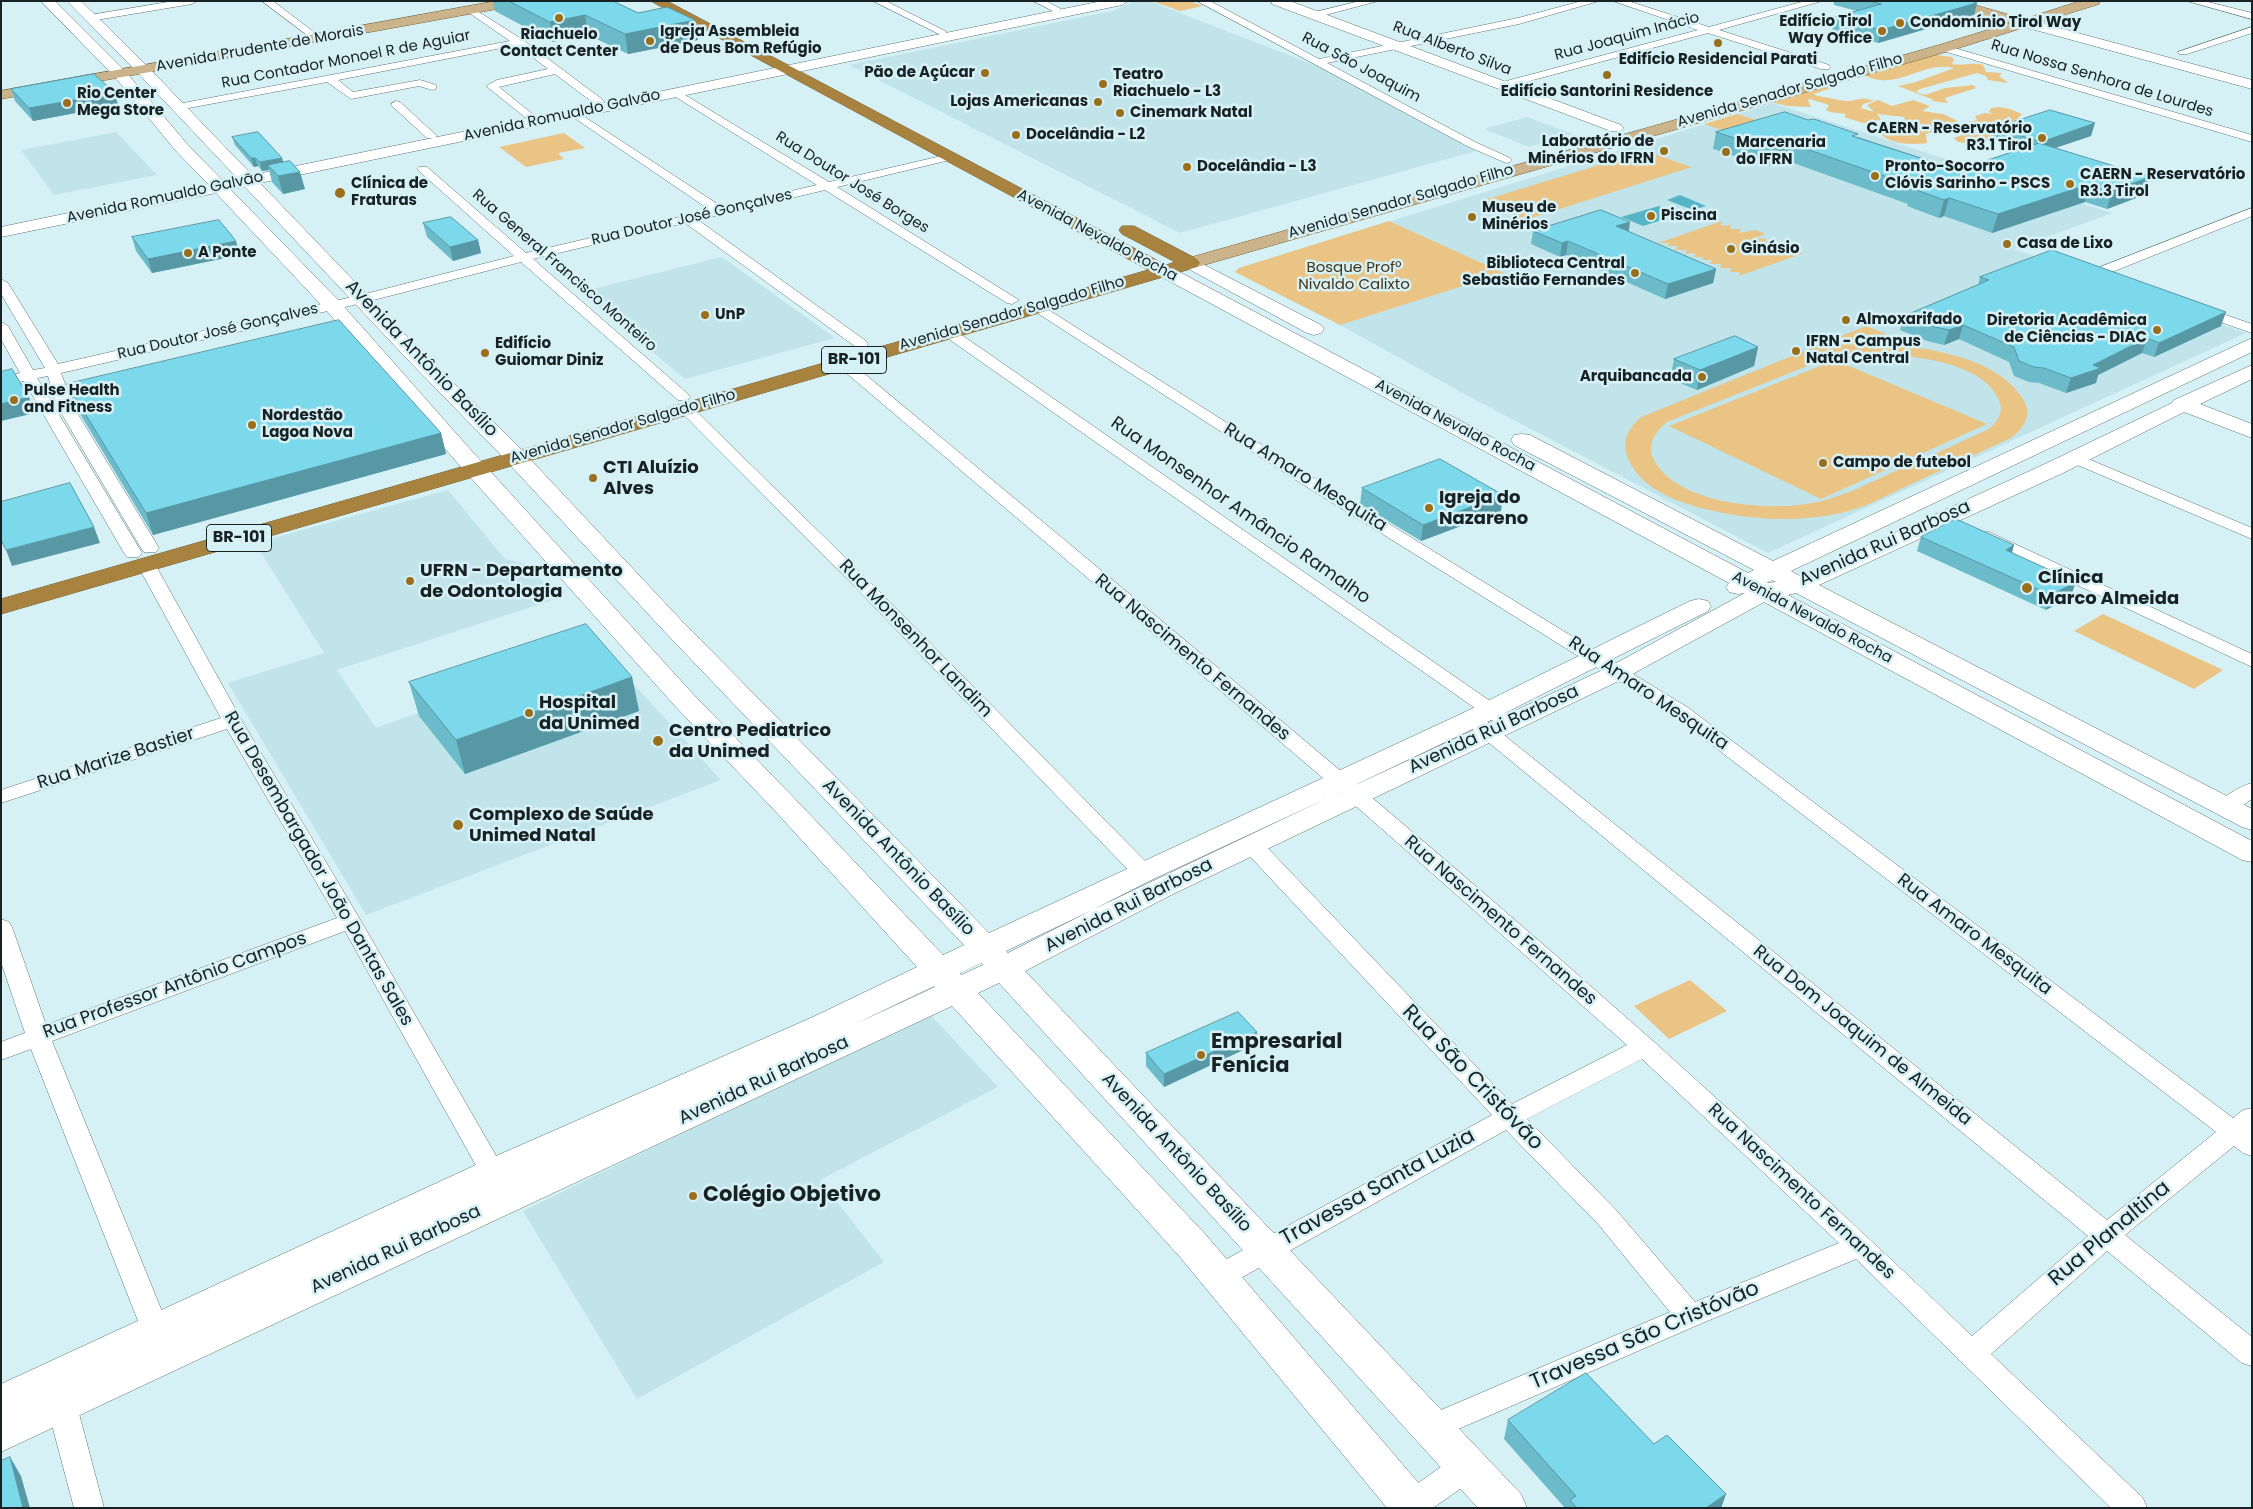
<!DOCTYPE html>
<html>
<head>
<meta charset="utf-8">
<style>
	body { margin:0 }
	#map { position:relative; width:2253px; height:1509px; overflow:hidden; background:#d6f1f6; font-family:Poppins,sans-serif }
	canvas { display:block }
	.frame { position:absolute; inset:0; border:2px solid #182123; pointer-events:none }
</style>
</head>
<body>
<div id="map">
<canvas width="2253" height="1509"></canvas>
<div class="frame"></div>
</div>
<script>
const ctx = document.querySelector('canvas').getContext('2d');
ctx.lineJoin = 'round';
function fillPath(path, color) { ctx.fillStyle = color; ctx.fill(path, 'evenodd'); }
function strokePath(path, color, width, dash) { ctx.strokeStyle = color; ctx.lineWidth = width; ctx.lineCap = dash ? 'butt' : 'round'; ctx.setLineDash(dash || []); ctx.stroke(path); }
function drawText(font, color, halo, rows, align = 'center') {
  ctx.font = font + ' Poppins,sans-serif'; ctx.lineWidth = 5; ctx.setLineDash([]); ctx.textBaseline = 'middle'; ctx.strokeStyle = halo; ctx.fillStyle = color; for (const [text, x, y, turn = 0] of rows) {
    ctx.save(); ctx.translate(x, y); ctx.rotate((+turn || 0) * Math.PI / 180); ctx.textAlign = isNaN(turn) ? turn : align; if (halo) ctx.strokeText(text, 0, 0); ctx.fillText(text, 0, 0); ctx.restore();
  }
}
fillPath(new Path2D(`
	M1135 1H1149L1317 66 1476 151 1180 233 849 65 1112 11Z
	M1773 103 2112 213 2014 249 2246 333 1768 553 1481 403 1340 325 1235 272 1239 268 1274 257Z
	M1527 117 1573 134 1529 147 1484 129Z
	M116 132 157 175 54 195 21 150Z
	M722 257 835 338 685 379 581 292Z
	M448 490 505 559 527 564 559 598 337 670 376 728 601 648 721 780 366 915 228 683 324 653 255 543Z
	M928 1012 998 1087 820 1180 884 1262 637 1399 523 1211Z`), '#c1e4eb');
fillPath(new Path2D(`
	M1152 1H1189L1203 6 1180 11Z
	M1923 55H1937L1952 57 1954 60 1952 64C1962 66 1973 62 1983 65L1986 72 2002 73 1999 76 2008 83 1988 80 1986 76 1977 73 1920 89 1916 92 1925 95 1945 88 1973 85 1976 88 1945 98 1948 103 1931 101 1934 100 1898 86 1916 82 1954 68C1924 60 1897 91 1866 76L1868 74Z
	M1827 86 1831 88 1814 94 1817 96C1827 97 1837 100 1846 101 1858 101 1860 96 1874 101L1863 104 1861 108 1874 112 1867 105 1878 100 1892 106 1913 100 1930 106 1922 111 1943 114 1958 121 1953 123V125L1926 134 1927 143C1911 145 1892 145 1879 133L1891 129H1909L1912 126H1928L1905 120 1904 117 1877 114 1881 120 1863 123 1844 117 1846 114 1830 112 1826 110 1829 105 1810 99 1808 100 1811 107 1787 106 1771 102Z
	M1999 107 2010 109 2022 114 2016 120H2023L2033 129 1999 124 2002 128 2001 140 1980 141 1984 146 1958 142 1954 138 1962 135 1985 134 1986 131H1972L1959 124 1977 120 1975 116 1985 113 1993 114 1989 112 1991 108Z
	M1737 114 1783 129 1748 139 1704 124Z
	M564 133 585 148 558 153 564 159 526 167 499 147Z
	M1645 151 1692 167 1525 220 1481 201Z
	M1389 221 1504 273 1340 325 1235 272 1239 268Z
	M1722 221 1721 226 1731 225 1730 229H1741L1739 233 1756 230 1765 234 1757 237 1756 239 1766 238 1765 243 1776 242V246L1785 245V250L1794 249 1793 253H1804L1739 276 1740 272H1730L1731 268H1720L1721 264H1710L1712 260H1702L1704 257H1694L1695 253 1685 254 1687 250H1675L1678 246H1666L1670 243H1658Z
	M1866 326 1886 334 1865 344C1915 345 1994 353 2023 399 2033 415 2024 428 2011 438 1976 454 1942 470 1907 486 1886 496 1864 508 1841 513 1796 523 1749 520 1705 509 1678 502 1647 491 1632 466 1620 446 1625 431 1641 417ZM1860 354C1899 354 1981 358 1999 400 2004 413 1998 421 1989 429 1956 444 1924 459 1891 473 1863 486 1836 500 1806 504 1762 511 1674 503 1653 458 1647 443 1656 431 1667 422L1815 363 1842 356Z
	M1835 360 1987 424 1821 499 1669 426Z
	M2103 614 2223 670 2194 689 2074 631Z
	M1690 980 1727 1011 1669 1039 1634 1006Z`), '#eac485');
fillPath(new Path2D(`
	M1680 195 1706 206 1693 210 1667 200Z
	M1659 206 1681 214 1643 226 1621 217Z`), '#55b4c5');
const street = new Path2D(`
	M174 1H197L192 4 90 21 85 18 90 15Z
	M262 1H273L315 33 313 35H307Z
	M873 1H886L947 32 942 35 939 34Z
	M1033 1H1046L1061 9 1056 12 1053 11Z
	M1197 1H1210L1319 59 1518 18 1582 1H1599L1519 24 1327 63 1475 142 1510 158 1512 160 1510 162 1506 163 1467 146Z
	M1360 1H1378L1314 18 1309 15 1311 13Z
	M1613 1H1628L1709 27 1805 1H1822L1719 30 1829 65 1830 67 1829 69H1821L1708 33 1507 87H1499V83L1698 30Z
	M2187 1H2204L2252 13V19Z
	M471 7 523 40 603 100 604 102 603 104H595L555 74 499 87 535 116 534 118H526L486 86 497 80 548 69 517 45 338 80 353 92 420 80 436 85V89L432 90 419 86 351 99 327 82 178 110 173 107 178 104 510 41 468 12V8Z
	M2252 27V33L2187 54H2179L2178 52Z
	M1944 45 2252 135V142L1940 50 1939 48Z
	M675 89 829 182 950 154 954 155 956 157 954 159 837 187 1019 300 1012 304 1007 303 825 190 698 220 866 341 868 344 866 347H856L685 223 533 259 688 394 690 397 688 400H678L521 262 362 303 61 373 73 406 159 548 156 552H144L141 548 57 406 48 376 37 378 142 553 139 557H127L124 553 24 381 1 386V378L20 373 1 339V322L8 326 33 370 45 368 1 294V279L8 283 58 364 361 295 514 256 419 171 417 169 419 167H427L526 253 710 210 570 115 569 113 570 111 574 110 722 207 817 185 671 94V90Z
	M396 101 400 102 435 134 437 136 435 138H427L392 106 391 104Z
	M2252 208V216L2112 272 2131 283 2129 286C2118 289 2100 281 2098 270L2100 267Z
	M1036 302 1311 476 1687 707 2233 1118 2243 1110 2252 1108V1156L2243 1153 2234 1146 2125 1235 2252 1337V1366L2242 1363 2107 1251 1991 1354 2143 1498 2147 1508H2111L1856 1259 1700 1324 1440 1437 1430 1441 1420 1437 1415 1428 1420 1419 1670 1312 1598 1224 1506 1130 1230 1284 1220 1287 1210 1284 1206 1276 1210 1268 1492 1115 1243 849 1240 844 1243 839 1251 837 1259 839 1512 1104 1627 1045 1349 800 838 366 836 363 838 360H848C1118 585 1391 808 1653 1041 1761 1138 1867 1236 1972 1336L2088 1236 1465 723 1462 719 1465 715 1472 713 1479 715 2107 1220 2216 1132 1673 715 1299 482 1031 309 1029 306 1031 303ZM1642 1059 1839 1243 1695 1302 1616 1210 1527 1119Z
	M2199 306 2252 324V333L2194 313 2192 310 2194 307Z
	M948 328 953 329 1516 719 1519 723 1516 727 1509 729 1502 727 943 335 941 332 943 329Z
	M685 403 690 405 870 582 1151 867 1154 872 1151 877 1143 879 1135 877 858 590 680 411 677 408 680 405Z
	M2074 453 2252 528V539L2068 461 2066 458 2068 455Z
	M1989 532 2252 654V667L1983 541 1981 537 1983 533Z
	M146 559 152 560 155 564 242 721 361 921 506 1173 502 1180 493 1183 484 1180 345 931 52 1041 170 1331 166 1339 156 1343 146 1339 142 1331 31 1049 1 1060V1042L25 1033 1 962V919L9 922 12 927 46 1025 337 918 227 729 1 803V790L221 718 137 564 140 560Z
	M2252 783V799C2241 806 2232 815 2218 812L2215 807C2222 797 2240 786 2252 783Z
	M62 1393 72 1397 77 1406 104 1508H74L47 1406 52 1397Z
	M1466 1453 1477 1457 1481 1467 1477 1477 1433 1508H1393L1397 1498 1455 1457Z`);
const secondary = new Path2D(`
	M41 1H55L125 71 188 145 223 181 237 178 138 73 67 1H81L148 67 252 175 1102 1H1128L1122 5 260 183 424 354 515 443 681 620 989 933 1463 713 1690 601 1699 599 1708 601 1711 606 1708 611 1481 725 1006 951 1008 953 1147 882 1609 667 1745 593 1738 594 1729 592 1726 587 1729 583 1158 275 1155 271 1158 267 1164 266 1170 267 1748 573 1754 570 1514 445 1511 440 1514 435 1522 434 1530 435 1773 561 2252 338V352L1791 571 1800 576 1814 570 2047 463 2172 403 2174 400 2252 365V379L2200 404 2252 424V438L2184 412 2063 473 1819 585 2252 809V830L2242 827 1796 593 1788 595 2252 841V862L2242 860 1764 602 1627 677 1169 896 1025 971 1521 1494 1527 1508H1478L999 983 978 993 1206 1235 1428 1494 1434 1508H1387L1180 1257 952 1006 1 1452V1384L480 1163 813 1017 917 967 777 813 675 706 454 459 326 310 216 193 1 237V227L208 184 176 151 115 77ZM245 187 410 362 499 453 663 630 964 945 943 955 797 801 693 694 470 449 340 302 231 190ZM1772 580 1776 582 1766 583ZM981 963 983 965 961 975 960 973ZM934 986 935 987 853 1025ZM809 1046 475 1197 506 1183Z
	M1271 1H1290L1621 125 1624 128 1621 131H1611L1272 4Z
	M2022 18 2252 80V89L2017 25 2015 22 2017 19Z
	M1191 258 1321 325 1324 329 1321 333 1314 335 1307 333 1185 267 1182 263 1185 259Z`);
const primary = new Path2D(`
	M496 1H525L519 5 1 99V91Z
	M1939 1H1961L2024 19 2080 1H2100L2099 4 1949 51 1197 267 1191 268 1185 267 1182 263 1185 259 1939 45 2010 23 1940 4Z`);
const highway = new Path2D(`
	M651 1H667L1166 265 1175 262 1122 234 1119 230 1122 226H1134L1197 259 1200 263 1197 267 1170 275 1 614V599L1148 270Z`);
strokePath(street, '#5d7479', 1);
strokePath(secondary, '#5d7479', 1);
strokePath(primary, '#766035', 1);
strokePath(highway, '#766035', 1);
fillPath(street, '#fff');
fillPath(secondary, '#fff');
fillPath(primary, '#cbb48c');
fillPath(highway, '#a8823f');
fillPath(new Path2D(`
	M493 1H613L638 13 695 20 698 40 628 54 588 35 553 42 495 11Z
	M1834 1H1972L1977 3 1974 15 1878 43 1832 30 1835 17 1857 11 1834 5Z
	M11 89 118 105 33 121 15 101Z
	M1995 128 2091 136 2055 148 2144 195 2107 209 2085 202 1992 233 1944 216 1939 218 1907 206 1908 204 1785 160 1773 166 1759 164 1713 149 1716 132 1858 137 1958 170 2020 149 1992 140Z
	M232 137 282 158 283 162 305 189 283 194 272 182 269 170 262 171 258 166 254 167 235 145Z
	M423 223 478 240 481 253 453 261 427 237Z
	M1533 231 1628 232 1716 269 1713 283 1665 299 1566 255 1560 257 1531 244Z
	M132 237 240 255 152 273 136 251Z
	M1980 277 2221 326 2154 357 2142 353 2098 375 2096 383 2066 393 2039 383 2029 382 2014 376 2009 362 1959 339 1944 345 1927 341 1900 330 1904 316 1978 285Z
	M1758 347 1754 366 1697 390 1670 379 1674 359Z
	M67 384 441 433 446 454 153 535 74 404Z
	M1362 488 1501 511 1421 541 1360 504Z
	M1921 537 2014 545 2012 552 2071 596 2046 610 1917 551Z
	M632 677 639 711 465 774 419 716 409 682Z
	M1257 1032 1256 1044 1164 1087 1146 1066V1053Z
	M1508 1420 1654 1444 1726 1494 1721 1508H1565L1504 1439Z`), '#6bbbca');
fillPath(new Path2D(`
	M1977 3 1974 15 1878 43 1881 30Z
	M585 15 588 35 553 42 550 22Z
	M695 20 698 40 628 54 625 34Z
	M115 93 118 105 33 121 29 108Z
	M2095 123 2091 136 2037 154 2041 142Z
	M1789 143 1785 160 1773 166 1777 148Z
	M251 158H255L258 166 254 167Z
	M282 158 284 166 268 165 269 170 262 171 260 162Z
	M300 172 305 189 283 194 278 176Z
	M2150 177 2144 195 2107 209 2112 191Z
	M2090 184 2085 202 1992 233 1998 214Z
	M1949 198 1944 216 1939 218 1944 200Z
	M1630 222 1628 236 1616 226Z
	M478 240 481 253 453 261 450 247Z
	M236 241 240 255 152 273 148 259Z
	M1568 241 1566 255 1560 257 1562 243Z
	M1716 269 1713 283 1665 299 1668 284Z
	M2226 312 2221 326 2154 357 2159 343Z
	M1963 325 1959 339 1944 345 1949 330Z
	M2147 338 2142 353 2098 375 2096 383 2066 393 2071 378 2093 365Z
	M1758 347 1754 366 1697 390 1700 370Z
	M29 397 35 413 1 421V404Z
	M441 433 446 454 153 535 146 513Z
	M1503 495 1501 511 1421 541 1423 525Z
	M94 527 100 543 12 566 6 550Z
	M2014 545 2010 559 2006 550Z
	M2076 582 2071 596 2046 610 2051 595Z
	M632 677 639 711 465 774 456 740Z
	M1257 1032 1256 1044 1164 1087V1074Z
	M10 1457 21 1476 30 1508H23Z
	M1726 1494 1721 1508H1706Z`), '#5798a4');
const building = new Path2D(`
	M509 1H613L638 13 667 7 695 20 625 34 585 15 550 22Z
	M1869 1H1972L1977 3 1881 30 1835 17 1881 4Z
	M94 74 115 93 29 108 11 89Z
	M2050 110 2095 123 2041 142 1995 128Z
	M1785 112 1808 120 1814 119 1858 134 1852 136 1958 170 2039 143 2150 177 2112 191 2090 184 1998 214 1949 198 1944 200 1911 188 1916 187 1789 143 1777 148 1762 147 1716 132Z
	M258 132 282 158 260 162 255 158H251L232 137Z
	M290 161 300 172 278 176 268 165Z
	M1601 210 1630 222 1616 226 1716 269 1668 284 1568 241 1562 243 1533 231Z
	M451 217 478 240 450 247 423 223Z
	M219 220 236 241 148 259 132 237Z
	M2052 250 2226 312 2159 343 2147 338 2093 365 2101 368 2071 378 2044 368 2034 367 2019 361 2014 347 1963 325 1949 330 1931 326 1904 316 1989 280 1980 277Z
	M339 320 441 433 146 513 67 384Z
	M1735 336 1758 347 1700 370 1674 359Z
	M12 369 29 397 1 404V372Z
	M1440 459 1503 495 1423 525 1362 488Z
	M70 483 94 527 6 550 1 540V502Z
	M1956 519 2014 545 2006 550 2076 582 2051 595 1921 537Z
	M586 624 632 677 456 740 409 682Z
	M1238 1012 1257 1032 1164 1074 1146 1053Z
	M1586 1373 1654 1444 1667 1435 1726 1494 1706 1508H1577L1570 1500 1576 1496 1508 1420Z
	M10 1457 23 1508H1V1461Z`);
fillPath(building, '#7cd9eb');
strokePath(building, '#5798a4', 1);
for (const [x, y, r, color] of [
	[559,18,5,"#996f1c"],
	[1900,23,5,"#996f1c"],
	[1882,31,5,"#996f1c"],
	[650,41,5,"#996f1c"],
	[1718,43,5,"#996f1c"],
	[985,73,5,"#996f1c"],
	[1607,75,5,"#996f1c"],
	[1103,84,5,"#996f1c"],
	[1098,102,5,"#996f1c"],
	[67,103,5,"#996f1c"],
	[1120,113,5,"#996f1c"],
	[1016,135,5,"#996f1c"],
	[2042,138,5,"#996f1c"],
	[1664,151,5,"#996f1c"],
	[1726,152,5,"#996f1c"],
	[1187,167,5,"#996f1c"],
	[1875,176,5,"#996f1c"],
	[2070,184,5,"#996f1c"],
	[340,193,6,"#996f1c"],
	[1651,216,5,"#996f1c"],
	[1472,217,5,"#996f1c"],
	[2007,244,5,"#996f1c"],
	[1731,249,5,"#996f1c"],
	[188,253,5,"#996f1c"],
	[1635,273,5,"#996f1c"],
	[705,315,5,"#996f1c"],
	[1846,320,5,"#996f1c"],
	[2157,330,5,"#996f1c"],
	[1796,351,5,"#996f1c"],
	[485,353,5,"#996f1c"],
	[1702,377,5,"#996f1c"],
	[14,400,5,"#996f1c"],
	[252,425,5,"#996f1c"],
	[1823,463,5,"#996f1c"],
	[593,478,5,"#996f1c"],
	[1429,508,5,"#996f1c"],
	[410,581,5,"#996f1c"],
	[2027,588,6,"#996f1c"],
	[529,713,5,"#996f1c"],
	[658,741,6,"#996f1c"],
	[458,825,6,"#996f1c"],
	[1201,1055,5,"#996f1c"],
	[693,1196,5,"#996f1c"]
]) { const dot = new Path2D(); dot.arc(x, y, r, 0, 2 * Math.PI); ctx.fillStyle = color; ctx.fill(dot); strokePath(dot, '#d6f1f6', 2); }
drawText('bold 15px', '#182123', '#d6f1f6', [
	["Edifício Tirol",1872,22,"right"],
	["Way Office",1872,39,"right"],
	["Condomínio Tirol Way",1910,23],
	["Igreja Assembleia",660,32],
	["de Deus Bom Refúgio",660,49],
	["Riachuelo",559,35,"center"],
	["Contact Center",559,52,"center"],
	["Edifício Residencial Parati",1718,60,"center"],
	["Pão de Açúcar",975,73,"right"],
	["Teatro",1113,75],
	["Riachuelo - L3",1113,92],
	["Edifício Santorini Residence",1607,92,"center"],
	["Rio Center",77,94],
	["Mega Store",77,111],
	["Lojas Americanas",1088,102,"right"],
	["Cinemark Natal",1130,113],
	["CAERN - Reservatório",2032,129,"right"],
	["R3.1 Tirol",2032,146,"right"],
	["Docelândia - L2",1026,135],
	["Laboratório de",1654,142,"right"],
	["Minérios do IFRN",1654,159,"right"],
	["Marcenaria",1736,143],
	["do IFRN",1736,160],
	["Docelândia - L3",1197,167],
	["Pronto-Socorro",1885,167],
	["Clóvis Sarinho - PSCS",1885,184],
	["CAERN - Reservatório",2080,175],
	["R3.3 Tirol",2080,192],
	["Clínica de",351,184],
	["Fraturas",351,201],
	["Museu de",1482,208],
	["Minérios",1482,225],
	["Piscina",1661,216],
	["Casa de Lixo",2017,244],
	["Ginásio",1741,249],
	["A Ponte",198,253],
	["Biblioteca Central",1625,264,"right"],
	["Sebastião Fernandes",1625,281,"right"],
	["UnP",715,315],
	["Almoxarifado",1856,320],
	["Diretoria Acadêmica",2147,321,"right"],
	["de Ciências - DIAC",2147,338,"right"],
	["IFRN - Campus",1806,342],
	["Natal Central",1806,359],
	["Edifício",495,344],
	["Guiomar Diniz",495,361],
	["Arquibancada",1692,377,"right"],
	["Pulse Health",24,391],
	["and Fitness",24,408],
	["Nordestão",262,416],
	["Lagoa Nova",262,433],
	["Campo de futebol",1833,463]
], 'left');
drawText('15px', '#182123', '#d6f1f6', [
	["Rua Joaquim Inácio",1627,37,-15],
	["Avenida Prudente de Morais",260,49,-10],
	["Rua Alberto Silva",1452,49,21],
	["Rua Contador Monoel R de Aguiar",346,60,-11],
	["Rua São Joaquim",1361,68,28],
	["Rua Nossa Senhora de Lourdes",2102,79,17],
	["Avenida Senador Salgado Filho",1790,91,-16],
	["Avenida Romualdo Galvão",562,116,-12],
	["Rua Doutor José Borges",852,183,32],
	["Avenida Romualdo Galvão",165,198,-12],
	["Avenida Senador Salgado Filho",1401,202,-16],
	["Rua Doutor José Gonçalves",692,218,-13],
	["Avenida Nevaldo Rocha",1097,236,28],
	["Rua General Francisco Monteiro",564,271,41],
	["Avenida Senador Salgado Filho",1012,314,-16],
	["Rua Doutor José Gonçalves",218,332,-13],
	["Avenida Nevaldo Rocha",1455,426,28],
	["Avenida Senador Salgado Filho",623,427,-16],
	["Avenida Nevaldo Rocha",1812,618,28]
]);
drawText('15px', '#443317', '#d6f1f6', [
	["Bosque Profº",1354,268],
	["Nivaldo Calixto",1354,285]
]);
for (const [x, y, w] of [
	[854,360,65],
	[239,538,65]
]) { const box = new Path2D(); box.roundRect(x - w / 2, y - 13.5, w, 27, 4); ctx.fillStyle = '#d6f1f6'; ctx.fill(box); strokePath(box, '#182123', 1); }
drawText('bold 16px', '#182123', null, [
	["BR-101",854,360],
	["BR-101",239,538]
]);
drawText('18px', '#182123', '#d6f1f6', [
	["Avenida Antônio Basílio",421,359,46],
	["Rua Amaro Mesquita",1305,478,32],
	["Rua Monsenhor Amâncio Ramalho",1240,511,35],
	["Avenida Rui Barbosa",1885,544,-24],
	["Rua Monsenhor Landim",915,639,46],
	["Rua Nascimento Fernandes",1192,658,40],
	["Rua Amaro Mesquita",1648,694,34],
	["Avenida Rui Barbosa",1494,730,-25],
	["Rua Marize Bastier",116,759,-18],
	["Avenida Antônio Basílio",898,858,46],
	["Rua Desembargador João Dantas Sales",318,869,60],
	["Avenida Rui Barbosa",1129,906,-27],
	["Rua Nascimento Fernandes",1500,921,41],
	["Rua Amaro Mesquita",1974,935,37],
	["Rua Professor Antônio Campos",175,986,-20],
	["Rua Dom Joaquim de Almeida",1862,1036,39],
	["Avenida Rui Barbosa",764,1081,-25],
	["Avenida Antônio Basílio",1176,1153,47],
	["Rua Nascimento Fernandes",1801,1192,43],
	["Avenida Rui Barbosa",396,1250,-25]
]);
drawText('bold 18px', '#182123', '#d6f1f6', [
	["CTI Aluízio",603,468],
	["Alves",603,489],
	["Igreja do",1439,498],
	["Nazareno",1439,519],
	["UFRN - Departamento",420,571],
	["de Odontologia",420,592],
	["Clínica",2038,578],
	["Marco Almeida",2038,599],
	["Hospital",539,703],
	["da Unimed",539,724],
	["Centro Pediatrico",669,731],
	["da Unimed",669,752],
	["Complexo de Saúde",469,815],
	["Unimed Natal",469,836]
], 'left');
drawText('bold 21px', '#182123', '#d6f1f6', [
	["Empresarial",1211,1043],
	["Fenícia",1211,1067],
	["Colégio Objetivo",703,1196]
], 'left');
drawText('21px', '#182123', '#d6f1f6', [
	["Rua São Cristóvão",1472,1078,46],
	["Travessa Santa Luzia",1378,1188,-29],
	["Rua Planaltina",2110,1234,-40],
	["Travessa São Cristóvão",1645,1336,-23]
]);
</script>
</body>
</html>
